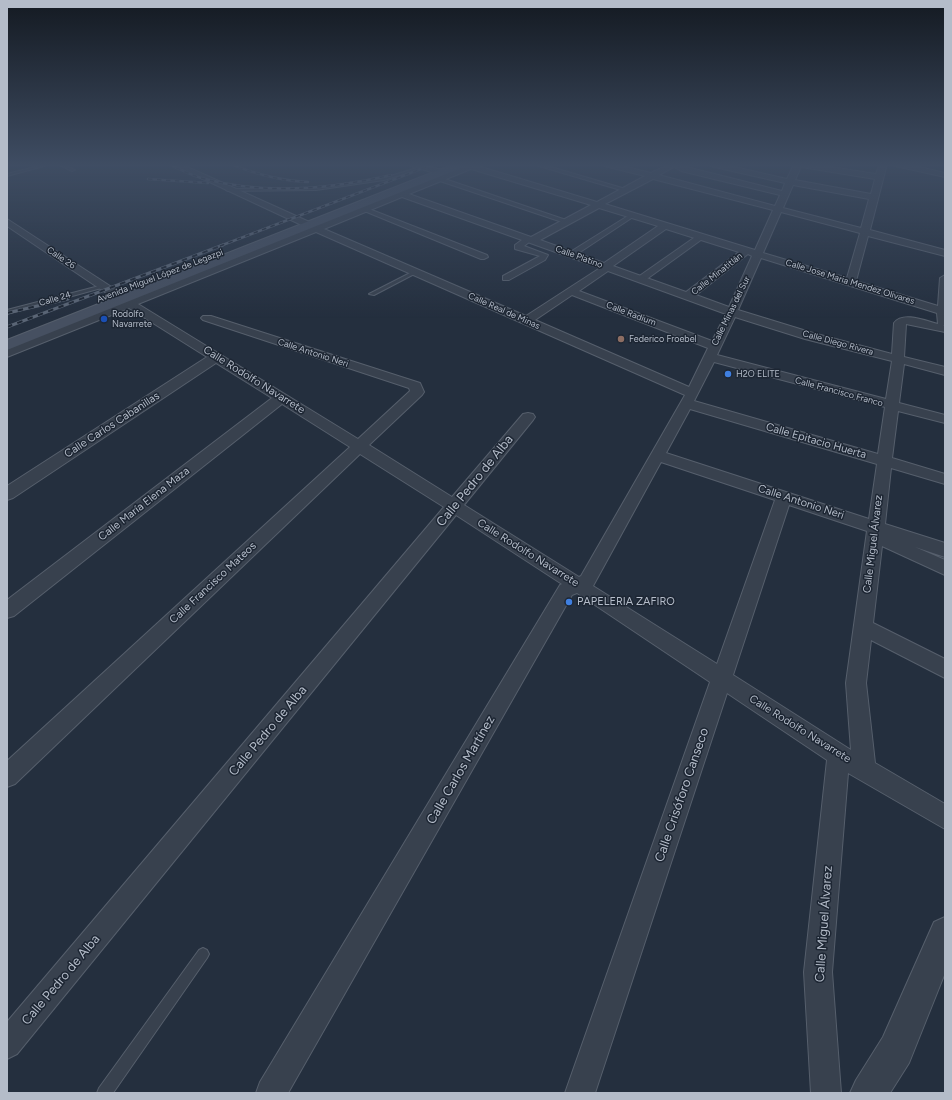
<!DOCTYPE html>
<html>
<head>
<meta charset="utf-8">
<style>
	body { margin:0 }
	#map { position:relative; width:952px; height:1100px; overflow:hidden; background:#242f3e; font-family:Figtree,sans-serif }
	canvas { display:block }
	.frame { position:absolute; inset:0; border:8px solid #b4bcc9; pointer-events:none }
</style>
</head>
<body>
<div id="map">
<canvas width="952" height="1100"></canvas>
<div class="frame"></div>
</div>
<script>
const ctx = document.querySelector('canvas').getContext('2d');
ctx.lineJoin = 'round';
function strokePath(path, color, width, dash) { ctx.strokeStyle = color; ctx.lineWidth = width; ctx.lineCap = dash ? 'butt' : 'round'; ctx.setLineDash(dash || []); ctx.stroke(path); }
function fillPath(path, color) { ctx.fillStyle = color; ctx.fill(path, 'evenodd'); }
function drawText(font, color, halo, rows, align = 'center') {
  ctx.font = font + ' Figtree,sans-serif'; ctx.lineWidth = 3; ctx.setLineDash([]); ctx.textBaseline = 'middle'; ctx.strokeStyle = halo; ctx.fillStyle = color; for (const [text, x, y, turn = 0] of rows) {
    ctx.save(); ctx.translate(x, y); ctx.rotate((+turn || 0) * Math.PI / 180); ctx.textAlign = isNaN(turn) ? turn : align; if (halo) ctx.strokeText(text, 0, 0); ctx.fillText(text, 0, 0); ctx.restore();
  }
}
const service = new Path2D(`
	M46 164H52L7 176V174Z
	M57 164H62L75 170 72 171Z
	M423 166 426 167 384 180 316 190 228 191 226 190 228 189 316 188 384 178Z
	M414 271 418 272 374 295 369 294Z
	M103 285 105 286V287L7 314V310Z
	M203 948 207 950 209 954 207 958 113 1093H97L99 1088 199 950Z`);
const pedestrian = new Path2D(`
	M532 164H541L629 190 624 191Z
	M439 177 569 221 570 222 565 223 437 180V178Z
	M364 207 487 255 488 257 484 259H481L362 210V208Z
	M631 214 633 215V217L574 256H568L567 254Z
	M698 235H704L705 237 644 281H638V277Z
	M526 237H532L533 239 524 246 548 255 545 260 509 280H503V276L540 256 515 249V245Z`);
const minor = new Path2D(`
	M171 164H181L316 225 441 175 411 166 410 164H422L448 172 470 164H480L478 166 597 202 645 176 604 166 603 164H615L651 173C663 167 673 160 687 167L782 191 785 183 710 166 709 164H722L787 179 794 164H813L876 174 879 164H887L870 230 945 250V256L868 236 856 281 938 306 940 278 945 275V325H943L945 326V332L906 324 904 357 945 367V375L904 364 899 403 945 415V423L898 411 892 458 945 474V484L891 468 885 524 945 543V557L915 547 945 560V575L882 546 873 623 945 659V678L871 640 866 683 875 763 945 804V829L848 773 832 972 841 1093H811L804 972 827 760 727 693 595 1093H565L710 682 577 593 572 595 288 1093H256L260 1082 560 585 562 584 456 515 17 1054 7 1059V1022L444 507 360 454 15 784 7 787V761L350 447 282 404 14 616 7 618V600L272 398 216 363 13 498 7 500V486L207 357 129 308 7 357V349L121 303 7 226V219L130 299 308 228ZM674 167 681 171 780 195 775 206 659 175ZM801 167 875 179 871 194 795 180ZM471 169 591 205 531 237 409 194ZM653 179 773 210 755 250 605 204ZM793 185 869 199 861 228 783 208ZM402 197 600 268 526 316 324 229ZM599 208 658 226 604 263 540 240ZM781 212 860 233 847 278 763 253ZM666 229 739 252 686 292 613 266ZM316 232 685 395 581 576 579 577 464 505 533 420 535 417 533 414 528 413 523 414 452 497 369 445 422 395 424 392 420 383 211 316H203L201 318 203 320 409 388 410 391 358 439 138 304ZM748 254 752 256 729 307 696 295ZM761 258 937 313 938 324C926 321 903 311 894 323L892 354 813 333 738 310ZM608 271 726 314 712 341 579 291ZM572 295 708 348 689 387 535 320ZM735 317 805 339 892 361 886 399 717 355ZM714 362 885 407 878 454 694 401ZM690 409 877 464 869 519 666 453ZM661 462 775 500 717 664 593 586ZM789 505 867 531 846 683 851 750 733 675Z
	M894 164H907L945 173V177L895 166Z`);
const tertiary = new Path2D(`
	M945 917V973L909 1063 890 1093H850L856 1080 883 1037 934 922Z`);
const secondary = new Path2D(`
	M454 164H468L466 166 7 350V340Z`);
strokePath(service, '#565f6c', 2);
strokePath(pedestrian, '#565f6c', 2);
strokePath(minor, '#565f6c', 2);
strokePath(tertiary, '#565f6c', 2);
strokePath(secondary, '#565f6c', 2);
fillPath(service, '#38414e');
fillPath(pedestrian, '#38414e');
fillPath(minor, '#38414e');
fillPath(tertiary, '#38414e');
fillPath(secondary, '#465061');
const railFar1 = new Path2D(`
	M168 164C180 169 192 176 205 179 265 195 331 189 391 175
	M230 164C256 174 281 181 308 182
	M148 179 208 183
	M220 246 434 164`);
const rail = new Path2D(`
	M7 313 68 299
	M7 327 223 245`);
strokePath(railFar1, '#5a6575', 2.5);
strokePath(rail, '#5a6575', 3);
strokePath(railFar1, '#1d2633', 1.5, [4.5]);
strokePath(rail, '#1d2633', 2, [5.5]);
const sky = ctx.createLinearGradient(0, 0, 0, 318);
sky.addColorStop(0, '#141a22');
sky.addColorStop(0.52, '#3f4d63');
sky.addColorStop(1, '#3f4d6300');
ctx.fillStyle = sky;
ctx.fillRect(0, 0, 952, 318);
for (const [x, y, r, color] of [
	[104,319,4,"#1a4fb4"],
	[621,339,4,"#8d6e63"],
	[728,374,4,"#3f7fe0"],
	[569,602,4,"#3f7fe0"]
]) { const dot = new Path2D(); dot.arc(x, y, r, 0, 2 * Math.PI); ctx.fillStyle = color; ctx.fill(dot); strokePath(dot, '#1d2633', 1.5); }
drawText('9px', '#b4bcc9', '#1d2633', [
	["Calle Platino",579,257,20],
	["Calle 26",61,258,34],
	["Calle Minatitlán",717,274,-38],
	["Avenida Miguel López de Legazpi",160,276,-21],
	["Calle Jose Maria Mendez Olivares",850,282,17],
	["Calle 24",55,299,-16],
	["Calle Real de Minas",504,311,24],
	["Calle Minas del Sur",731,311,-64],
	["Calle Radium",631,314,21],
	["Calle Diego Rivera",838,343,15],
	["Calle Antonio Neri",313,353,18],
	["Calle Francisco Franco",839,392,15]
]);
drawText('9px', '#b4bcc9', '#1d2633', [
	["Rodolfo",112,314],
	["Navarrete",112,324],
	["Federico Froebel",629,339],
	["H2O ELITE",736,374]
], 'left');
drawText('11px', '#b4bcc9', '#1d2633', [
	["Calle Rodolfo Navarrete",254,380,32],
	["Calle Carlos Cabanillas",112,425,-33],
	["Calle Epitacio Huerta",816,441,16],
	["Calle Antonio Neri",801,502,18],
	["Calle María Elena Maza",144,504,-38],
	["Calle Miguel Álvarez",873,544,-83],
	["Calle Rodolfo Navarrete",528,553,32],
	["Calle Francisco Mateos",213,583,-43],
	["Calle Rodolfo Navarrete",800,729,32]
]);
drawText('11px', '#b4bcc9', '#1d2633', [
	["PAPELERIA ZAFIRO",577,602]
], 'left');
drawText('13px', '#b4bcc9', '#1d2633', [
	["Calle Pedro de Alba",475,481,-51],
	["Calle Pedro de Alba",268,731,-50],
	["Calle Carlos Martínez",461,770,-60],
	["Calle Crisóforo Canseco",682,795,-71],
	["Calle Miguel Álvarez",824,924,-86],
	["Calle Pedro de Alba",61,980,-50]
]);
</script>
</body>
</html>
